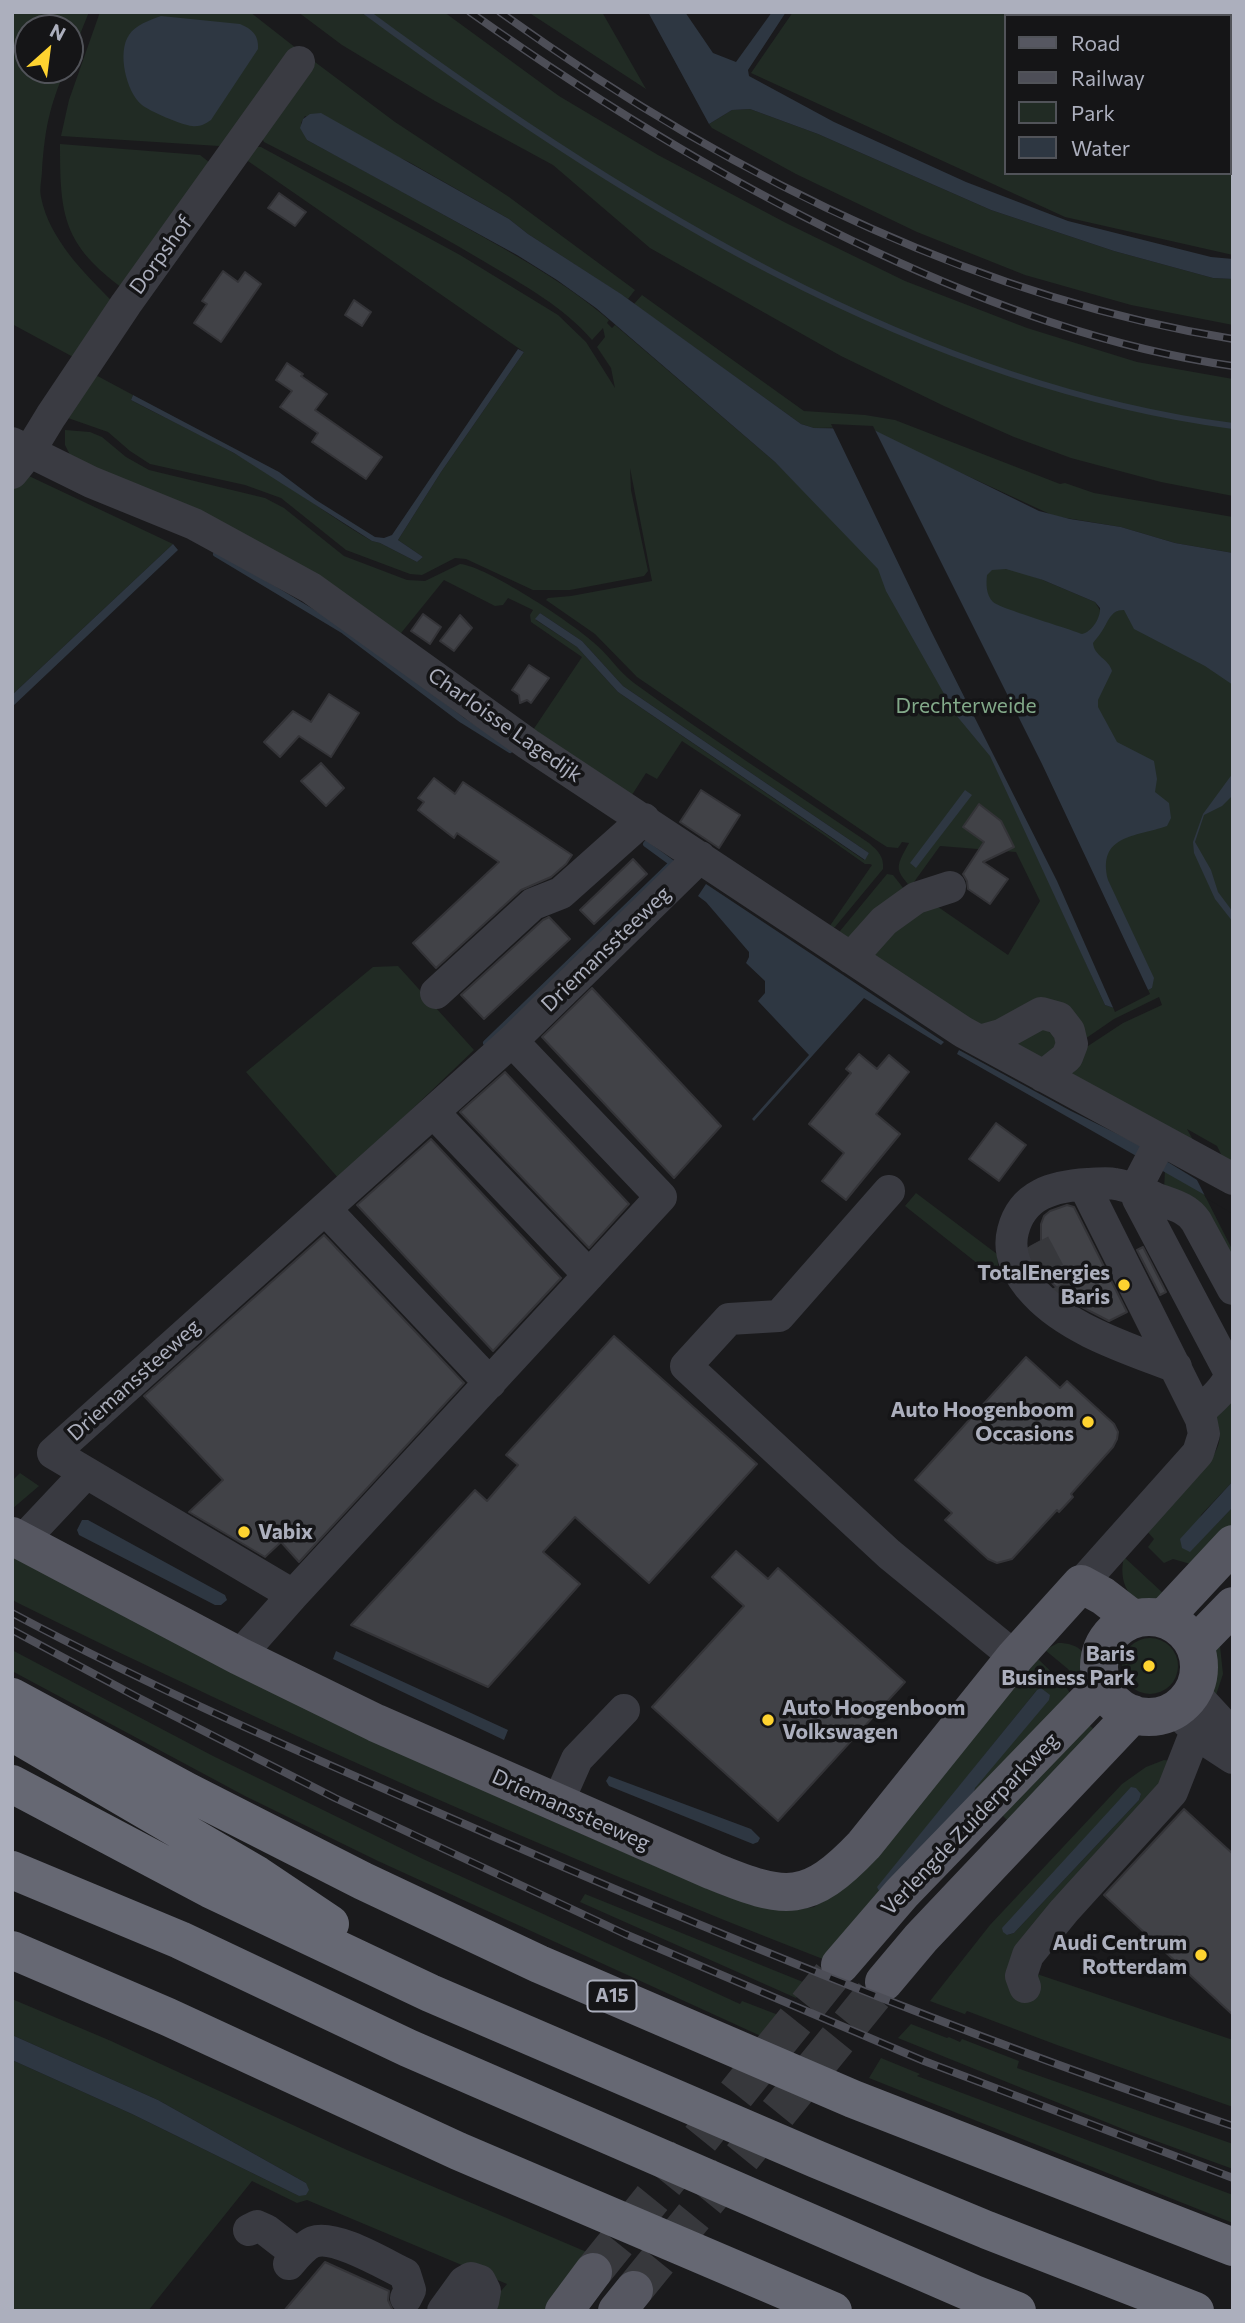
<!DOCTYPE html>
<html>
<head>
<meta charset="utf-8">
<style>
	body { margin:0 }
	#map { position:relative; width:1245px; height:2323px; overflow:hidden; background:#1a1a1c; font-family:Commissioner,sans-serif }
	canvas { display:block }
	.frame { position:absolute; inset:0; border:14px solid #acafbd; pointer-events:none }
	.legend { position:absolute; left:1004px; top:14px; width:228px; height:161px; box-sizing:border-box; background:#151517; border:2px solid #515359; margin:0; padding:9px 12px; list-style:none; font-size:21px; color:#acafbd }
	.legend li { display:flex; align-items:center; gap:14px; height:35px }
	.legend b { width:35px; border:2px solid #515359 }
	.north { position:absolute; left:14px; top:14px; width:70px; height:70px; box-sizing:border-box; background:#151517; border:2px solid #515359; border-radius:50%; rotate:28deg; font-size:19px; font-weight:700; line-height:28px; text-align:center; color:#acafbd }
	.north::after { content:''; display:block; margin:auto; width:24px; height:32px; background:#fed330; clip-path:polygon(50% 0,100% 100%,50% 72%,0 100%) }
</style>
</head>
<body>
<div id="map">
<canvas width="1245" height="2323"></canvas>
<div class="frame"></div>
<ul class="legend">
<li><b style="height:9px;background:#565761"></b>Road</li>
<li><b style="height:9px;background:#4d4e57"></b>Railway</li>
<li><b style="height:19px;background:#212b24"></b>Park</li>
<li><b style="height:19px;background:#2e3742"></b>Water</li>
</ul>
<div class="north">N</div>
</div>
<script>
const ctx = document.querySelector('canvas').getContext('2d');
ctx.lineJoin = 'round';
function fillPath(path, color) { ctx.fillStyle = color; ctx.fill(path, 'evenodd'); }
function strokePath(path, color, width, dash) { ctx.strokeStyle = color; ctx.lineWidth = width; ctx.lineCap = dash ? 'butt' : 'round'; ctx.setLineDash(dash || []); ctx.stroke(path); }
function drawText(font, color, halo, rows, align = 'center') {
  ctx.font = font + ' Commissioner,sans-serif'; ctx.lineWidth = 7; ctx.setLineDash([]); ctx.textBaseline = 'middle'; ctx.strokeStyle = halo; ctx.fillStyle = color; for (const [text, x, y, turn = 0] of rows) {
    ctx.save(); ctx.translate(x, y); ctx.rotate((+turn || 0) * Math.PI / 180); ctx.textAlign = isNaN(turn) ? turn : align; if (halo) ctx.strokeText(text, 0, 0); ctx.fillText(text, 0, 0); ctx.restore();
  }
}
fillPath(new Path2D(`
	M12 12H89L70 59V28H28V70H65C49 108 45 129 42 170 42 178 39 189 41 197 49 239 85 274 114 303L75 358 12 324Z
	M100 12H250L296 48 231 143 219 146 61 136 69 100Z
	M298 12H444L559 96 658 155 786 223 905 281 1027 328 1137 362 1233 379V496L1161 482 1071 458 1014 437 944 406 841 356 650 248 553 165 435 101 342 45Z
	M528 12H602L646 89Z
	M793 12H1233V255L1065 217 751 73ZM1005 16H1229V173H1005Z
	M307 56 395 122 509 197 635 290 628 299 528 234 509 219 409 162 305 116 301 123 307 140C359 168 410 196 462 225 513 254 564 281 609 320L607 323 612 328 615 325 775 462 808 495 1043 580 1095 602 1101 612 1112 614 1120 609 1233 593V1169L1227 1166 1217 1146 1187 1129 1198 1149 1067 1078 1085 1048 1123 1023 1162 1005 1159 997 1114 1019 1082 1041 1007 1019 979 1026 867 956 925 898 1008 955 1040 901 1016 852 940 846 914 882 918 890 915 892C895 869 894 870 909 843L902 842 898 848 887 847 876 840 637 677 595 634 546 600 548 598 571 596 652 581 630 468 631 490 648 571 644 576 570 590H533L466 559 455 558 422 575 410 574 346 550 281 498 245 485 150 464 130 451 108 432 68 418 90 372 133 395 131 400C180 426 232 449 278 479 309 500 339 522 372 541L380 543 417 562 423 557 398 540 441 472 524 352 245 159 253 147H261L460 255 558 315 586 342 615 388 611 368 597 347 605 337 603 328 592 340C563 306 523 285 485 262 413 219 338 180 264 142L261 136ZM1037 855 1152 988 1114 1008 1105 1005Z
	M750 109 818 134 991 210 1114 251 1213 278 1233 279V325L1131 305 1025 275 917 232 796 174 712 128 709 124 732 110Z
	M60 144 200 155 214 166 124 289C63 245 60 215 60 144Z
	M642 295 804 411 865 415 895 420 1060 484 1065 483 1094 493 1233 517V553L1175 543 1121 527 1054 516 862 427 814 428 801 424 634 304Z
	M65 430 90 432 102 437 126 457 149 470 265 498 284 508 344 556 407 580 425 581 460 564C486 566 571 622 593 642 608 654 618 671 634 683 711 739 791 790 869 843 878 851 884 856 883 869L835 927 827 930 872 865 870 864H865L821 833 682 741 657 779 646 773 630 798 531 733 582 657 531 622 530 615 533 610 508 598 503 605 495 606 444 580 397 638 72 459 65 445ZM540 613 582 641 623 686 869 853 864 860 618 692 577 647 536 620Z
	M12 468 173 544 12 695Z
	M887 874 893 875 904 889 858 938 840 939V931Z
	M398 966 474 1050 339 1179 246 1072 373 967Z
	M1043 1026 1059 1041 1045 1061 1010 1043Z
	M1165 1171 1203 1192 1233 1251V1270L1164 1189Z
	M916 1193 997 1254 999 1276 992 1275 905 1206Z
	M1233 1394V1481L1201 1515 1190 1551 1233 1507V1527L1194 1565 1173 1559 1164 1563 1148 1547 1154 1539 1145 1529 1211 1459C1222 1443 1223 1432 1213 1414Z
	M20 1473 39 1486 12 1509V1481Z
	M12 1554 275 1691 545 1818 725 1896 800 1909 814 1907 838 1892 1038 1659 1064 1684 1070 1693 974 1794 975 1788 1037 1690 878 1887 879 1891 828 1961C552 1854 281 1733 16 1602L12 1599Z
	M1124 1557 1164 1594 1155 1606C1128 1604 1118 1581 1124 1557Z
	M1122 1666a28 28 0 1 1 56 0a28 28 0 1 1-56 0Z
	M1058 1643C1079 1643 1089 1653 1091 1675L1081 1688 1068 1669 1045 1650Z
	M1220 1646 1223 1674 1215 1698 1208 1688 1211 1652Z
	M12 1650 213 1756 423 1859 740 2004 742 2001 781 2016 763 2037 378 1861 245 1796 12 1671Z
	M1083 1720 1102 1736 1016 1829 998 1811Z
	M1164 1760 1172 1761 1163 1788 1034 1973 1233 2040V2107L1057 2045 967 2011 965 2014 967 2015 930 2001 990 1925 1122 1784 1146 1767ZM1141 1794 1139 1800 1014 1933 1007 1935Z
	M585 1894 808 1984 796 1998 580 1902Z
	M12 1999 111 2041 347 2150 589 2253 546 2311H521L522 2309 484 2311 507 2284 307 2200 297 2203 252 2181 148 2311H12V2060L132 2114 299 2196 306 2183 158 2100 12 2035Z
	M911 2024 947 2038 949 2037 960 2042 962 2039 1019 2061 1017 2068 1233 2144V2169L1123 2129 898 2038Z
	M881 2058 920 2074 917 2076 1233 2195V2223L869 2078Z`), '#212b24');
fillPath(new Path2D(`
	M648 12H685L713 53 736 62 772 12H786L748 70 749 76 834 122 966 182 1068 221 1211 257 1233 259V279L1213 278 1114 251 991 210 818 134 750 109 732 110 709 124Z
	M161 16 240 24C252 29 259 35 258 49L211 120C205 124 200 127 192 126 182 125 149 111 142 105 126 92 117 52 129 35 135 25 150 20 161 16Z
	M321 113 509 219 528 234 621 294 801 424 814 428 872 429 1039 511 1070 519 1121 527 1175 543 1233 553V685L1205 666 1134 629 1124 610C1109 610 1108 624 1100 634 1098 637 1095 640 1093 643 1094 656 1109 659 1112 671L1098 700V707L1117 742 1154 761 1157 779 1155 792 1169 803 1171 818 1167 826C1135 837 1097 835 1108 880L1154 978 1152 988 1114 1008 1105 1005 990 756 956 715 886 591 878 569 775 462 596 308 557 280 517 255 307 140 300 128 303 119 310 114ZM1006 569 1043 580 1095 602 1100 608C1101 617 1092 632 1082 634 1067 628 999 608 993 602 986 595 986 584 987 575L992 570Z
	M518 349 524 352 441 472 398 540 423 557 417 562 380 543 372 541 234 453 131 400 133 395 279 472 316 500 375 537 384 538 392 535Z
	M173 544 178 550 12 707V695Z
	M540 613 582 641 623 686 869 853 865 860 618 692 577 647 535 619Z
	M1233 773V795L1222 806 1204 815 1195 842 1211 870 1218 892 1233 912V922L1215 899 1194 853 1193 842 1203 814Z
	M965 790 972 795 916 868 910 863Z
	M706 884 944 1042 941 1045 864 998 754 1121 752 1119 809 1055 758 1001 765 993V981L746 963 749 957V952L706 902 698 896Z
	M959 1050 1071 1111 1140 1145 1233 1202V1211L957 1054Z
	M1233 1481V1507L1190 1552 1182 1548 1180 1539Z
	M82 1520H88L225 1595 227 1600 221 1605H215L79 1535 77 1530Z
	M336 1651 508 1730 504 1740 333 1659Z
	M1041 1688 1050 1695 1049 1700 975 1788 974 1794 879 1891 877 1887 1037 1690Z
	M609 1776 751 1829 760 1838 758 1842 753 1844 609 1786 606 1781Z
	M1131 1787 1136 1788 1141 1794 1139 1800 1014 1933 1007 1935 1003 1932 1002 1928Z
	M12 2035 158 2100 306 2183 309 2190 306 2195 299 2196 132 2114 12 2060Z`), '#2e3742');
fillPath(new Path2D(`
	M831 424 873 426 1042 764 1150 994 1115 1012 1057 881 931 631Z
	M1194 1174 1233 1198V1214L1206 1198Z`), '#1a1a1c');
strokePath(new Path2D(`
	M366 12C618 198 916 385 1233 426
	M216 554 344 631 462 720 510 750
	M486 1043 672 863 646 844`), '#2e3742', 6);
const building = new Path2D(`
	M279 193 306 212 295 226 268 208Z
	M223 271 238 282 245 272 261 284 221 342 194 323 207 304 202 301Z
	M354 300 371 312 362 326 345 315Z
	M287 363 303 374 301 376 327 394 315 410 382 457 366 479 312 442 318 433 280 407 292 391 276 380Z
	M423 614 441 627 430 644 411 631Z
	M460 615 472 628 454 651 440 641Z
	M529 665 549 678 531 703 527 700 520 703 519 695 512 690Z
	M329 694 359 713 331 757 299 736 280 757 264 742 293 711 311 722Z
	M321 763 344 788 326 806 301 781Z
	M434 778 455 794 463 782 572 855 566 864 551 877 521 890 436 968 413 943 499 862 457 833 454 838 418 810 424 802 418 798Z
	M701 790 740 815 719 848 680 822Z
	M979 804 1001 821 1014 847 983 862 1008 879 990 904 968 889 967 881 963 874 984 842 963 827Z
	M633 859 647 874 594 924 580 910Z
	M549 917 570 939 484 1019 461 995 543 920Z
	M592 988 721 1126 674 1178 542 1037Z
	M859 1054 877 1069 889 1055 909 1072 876 1114 900 1134 846 1200 822 1181 844 1153 809 1124 851 1073 846 1069Z
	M505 1072 629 1204 589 1248 460 1112Z
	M996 1123 1026 1145 999 1181 969 1159Z
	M431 1139 561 1278 493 1351 357 1205Z
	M1067 1205 1074 1207 1127 1312 1109 1321 1080 1306 1072 1291 1065 1295 1061 1292 1044 1275 1031 1253 1030 1247 1041 1241V1224L1044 1216 1050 1211Z
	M324 1235 464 1383 299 1562 281 1542 265 1557 189 1512 223 1480 144 1396Z
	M1143 1247 1166 1292 1160 1295 1137 1250Z
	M614 1336 757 1464 649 1583 575 1517 543 1552 580 1584 488 1687 351 1625 475 1490 487 1501 518 1465 506 1455Z
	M1026 1357 1060 1388 1067 1381 1114 1424 1118 1432 1117 1439 1113 1447 1071 1494 1073 1497 1059 1512 1057 1510 1012 1559 997 1563 988 1559 945 1520 952 1513 915 1480Z
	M736 1551 768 1579 778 1568 905 1682 778 1821 652 1707 744 1606 712 1577Z
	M1184 1809 1233 1854V2015L1104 1895Z
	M325 2262 389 2291 388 2300 393 2311H284Z`);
fillPath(building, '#414247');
strokePath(building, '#343438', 2);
strokePath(new Path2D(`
	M1034 1244 1062 1297`), '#37383c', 32, [32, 16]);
strokePath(new Path2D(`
	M593 2272 840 1965
	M634 2290 884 1982`), '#37383c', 38, [38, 19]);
strokePath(new Path2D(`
	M12 443 91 482 194 524 311 588 528 744 963 1032 1233 1179
	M12 473 29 452 51 416 126 304 299 62
	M851 958 884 921 916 898 950 887
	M436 993 533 904 561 893 644 819
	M512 1041 661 1197 293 1595 53 1453 512 1041 700 857
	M980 1041 1001 1035 1041 1013 1059 1018 1069 1031 1072 1044 1067 1057 1043 1076
	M433 1112 589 1275
	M1161 1140 1135 1190 1138 1199 1230 1373C1228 1388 1209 1402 1198 1413
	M889 1191 779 1316 729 1319 686 1366 889 1554 1015 1657
	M325 1209 490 1383
	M1176 1367C1130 1349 1070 1331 1035 1293 1019 1276 1007 1254 1013 1231 1022 1194 1054 1186 1088 1184 1097 1184 1106 1182 1115 1184 1129 1186 1142 1192 1155 1198 1170 1204 1187 1207 1196 1221L1233 1289
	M22 1541 86 1473
	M1081 1584 1198 1453 1204 1434 1201 1419 1084 1185
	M239 1656 293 1595
	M1193 1692 1229 1731 1233 1739
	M1175 1710 1207 1741 1233 1758
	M557 1804 577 1759 624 1710
	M1025 1987 1021 1976 1028 1955 1064 1911 1172 1792 1196 1731
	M249 2230 257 2226 266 2230 297 2254
	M289 2264C295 2257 304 2246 313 2242 335 2234 384 2264 405 2274L410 2290 406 2298
	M443 2311 464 2282 471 2278 480 2281 485 2291 483 2302 475 2311`), '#3a3b42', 32);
strokePath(new Path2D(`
	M12 1536 239 1656 376 1723 713 1871C786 1901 808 1904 864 1845L1015 1657 1081 1584 1103 1596 1133 1619
	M1099 1667a50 50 0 1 1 100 0a50 50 0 1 1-100 0Z
	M1163 1619 1233 1544
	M1195 1645 1233 1606
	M840 1965 902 1893 1103 1685
	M884 1982 921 1938 1133 1714
	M564 2311 593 2272
	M617 2311 634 2290`), '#565761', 38);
strokePath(new Path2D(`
	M12 1697 188 1792 363 1881 539 1964 853 2099 1233 2247
	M12 1732 257 1875 330 1924
	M12 1784 210 1889 430 1993 816 2159 987 2230 1195 2311
	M12 1870 180 1940 408 2048 974 2294 1017 2311
	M12 1950 168 2017 458 2151 833 2311`), '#666873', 38);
const rail = new Path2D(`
	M470 12C599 103 732 185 876 252 990 305 1108 348 1233 366
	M500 12C719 169 965 296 1233 339
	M12 1613C173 1699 341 1770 508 1843 746 1947 986 2043 1233 2126
	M12 1630 137 1697 335 1798 625 1934 924 2061 1233 2178`);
strokePath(rail, '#4d4e57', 8);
strokePath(rail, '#151517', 5, [16]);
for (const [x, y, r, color] of [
	[1124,1285,7,"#fed330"],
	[1088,1422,7,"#fed330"],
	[244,1532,7,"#fed330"],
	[1149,1666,7,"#fed330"],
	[768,1720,7,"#fed330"],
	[1201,1955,7,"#fed330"]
]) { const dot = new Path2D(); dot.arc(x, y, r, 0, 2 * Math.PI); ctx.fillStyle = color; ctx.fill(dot); strokePath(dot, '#151517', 2.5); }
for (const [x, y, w] of [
	[612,1996,49]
]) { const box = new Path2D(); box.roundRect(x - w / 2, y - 15.5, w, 31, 5); ctx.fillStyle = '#151517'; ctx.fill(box); strokePath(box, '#acafbd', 2); }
drawText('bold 19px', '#acafbd', null, [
	["A15",612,1996]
]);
drawText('21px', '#acafbd', '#151517', [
	["Dorpshof",161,255,-54],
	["Charloisse Lagedijk",505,725,35],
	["Driemanssteeweg",606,949,-44],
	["Driemanssteeweg",134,1380,-42],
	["Driemanssteeweg",571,1810,24],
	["Verlengde Zuiderparkweg",970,1824,-46]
]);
drawText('21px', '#82a989', '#151517', [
	["Drechterweide",966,706]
]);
drawText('bold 21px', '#acafbd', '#151517', [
	["TotalEnergies",1110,1273],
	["Baris",1110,1297],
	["Auto Hoogenboom",1074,1410],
	["Occasions",1074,1434],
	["Vabix",258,1532,"left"],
	["Baris",1135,1654],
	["Business Park",1135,1678],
	["Auto Hoogenboom",782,1708,"left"],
	["Volkswagen",782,1732,"left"],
	["Audi Centrum",1187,1943],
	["Rotterdam",1187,1967]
], 'right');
</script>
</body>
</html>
